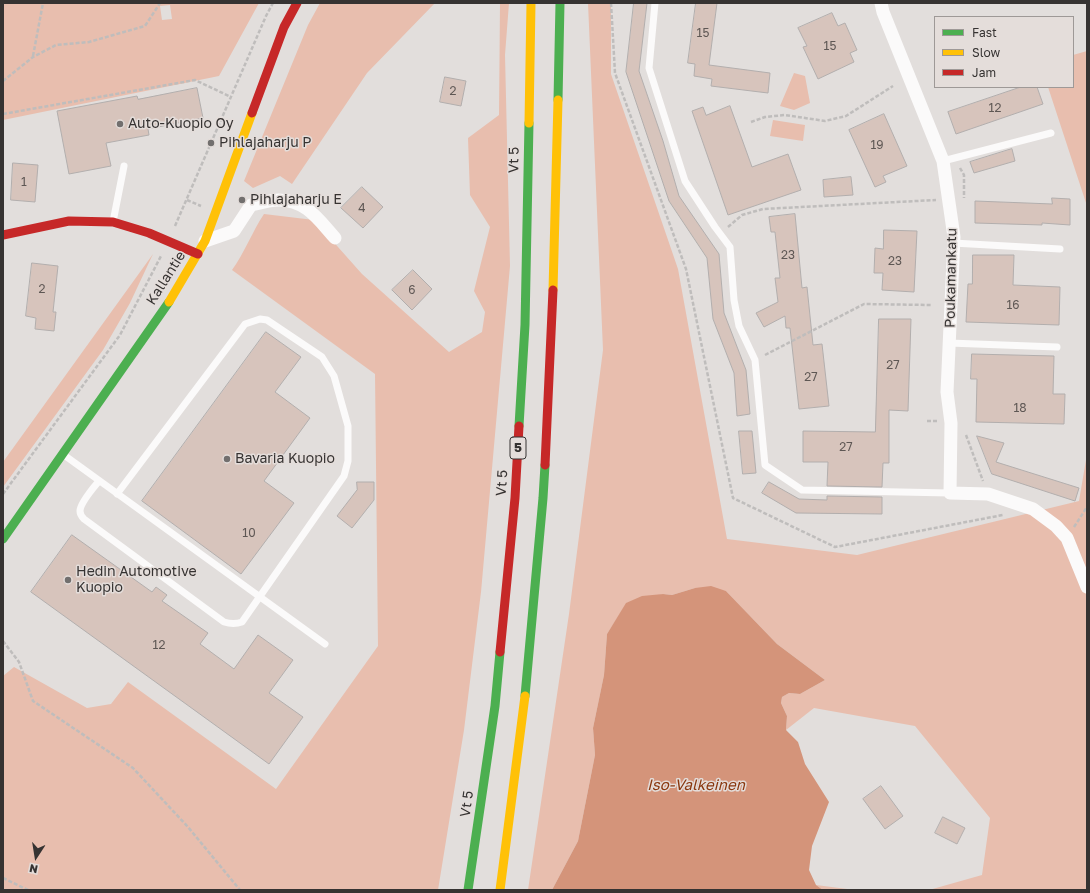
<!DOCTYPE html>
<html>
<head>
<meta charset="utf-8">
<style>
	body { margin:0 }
	#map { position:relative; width:1090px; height:893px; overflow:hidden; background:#e2dedc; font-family:"Golos Text",sans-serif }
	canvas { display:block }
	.frame { position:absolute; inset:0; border:4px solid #363332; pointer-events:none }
	.legend { position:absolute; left:934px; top:16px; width:140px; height:72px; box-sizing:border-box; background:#e4ddda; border:1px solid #9e9997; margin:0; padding:5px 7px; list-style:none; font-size:12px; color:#363332 }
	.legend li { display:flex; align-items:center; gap:8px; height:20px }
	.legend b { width:20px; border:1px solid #9e9997 }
	.north { position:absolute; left:16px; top:837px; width:40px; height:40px; -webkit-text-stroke:3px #e4ddda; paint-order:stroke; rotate:192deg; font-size:11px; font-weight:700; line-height:16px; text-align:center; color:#363332 }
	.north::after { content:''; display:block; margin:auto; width:14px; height:18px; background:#363332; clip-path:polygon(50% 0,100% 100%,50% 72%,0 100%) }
</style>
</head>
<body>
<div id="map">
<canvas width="1090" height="893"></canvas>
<div class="frame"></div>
<ul class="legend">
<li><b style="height:5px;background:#4caf50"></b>Fast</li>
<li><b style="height:5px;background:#ffc107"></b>Slow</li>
<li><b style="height:5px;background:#c62828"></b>Jam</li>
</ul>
<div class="north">N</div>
</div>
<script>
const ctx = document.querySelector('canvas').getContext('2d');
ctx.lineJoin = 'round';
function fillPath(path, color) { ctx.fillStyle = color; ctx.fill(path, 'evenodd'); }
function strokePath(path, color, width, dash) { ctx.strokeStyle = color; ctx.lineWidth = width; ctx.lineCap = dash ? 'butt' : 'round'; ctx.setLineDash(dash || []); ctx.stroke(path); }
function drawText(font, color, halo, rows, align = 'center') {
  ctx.font = font + ' "Golos Text",sans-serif'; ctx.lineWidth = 3; ctx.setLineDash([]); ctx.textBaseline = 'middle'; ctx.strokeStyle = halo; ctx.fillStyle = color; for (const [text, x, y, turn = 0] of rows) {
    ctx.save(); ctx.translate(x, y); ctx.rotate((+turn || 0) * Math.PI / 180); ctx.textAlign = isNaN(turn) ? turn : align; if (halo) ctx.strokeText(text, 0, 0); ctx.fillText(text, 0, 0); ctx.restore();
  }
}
fillPath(new Path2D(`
	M3 3H259L219 76 3 120ZM170 5 172 19 162 20 160 6Z
	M320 3H435L367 73 292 184 280 176 253 188 244 181 308 25Z
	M500 3H509L505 55 510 266 481 592 464 730 438 890H3V676L14 667 87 708 111 704 128 682 276 789 378 646 375 374 232 270C245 252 252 232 264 214L314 220 362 274 449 352 482 332 485 312 474 291 490 227 470 195 468 138 499 115Z
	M588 3H611V74L678 269 727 539 857 555 1079 501 1086 460 1087 338V890H929L982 875 990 818 915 726 814 708 786 730 787 716 781 703 782 697 789 693 800 694 825 680 777 644 726 591 695 588 672 595 663 594 627 603 607 634 604 675 593 728 595 755 578 841 552 890H528L569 614 603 350Z
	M1087 51V206L1048 87H1073V55Z
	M794 73 805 76 810 103 794 110 780 106Z
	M773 120 805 125 803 141 770 136Z
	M153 254 130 303 103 350 3 487V462Z
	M816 885 855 890H823Z`), '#e8beae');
fillPath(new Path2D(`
	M711 586 726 591 777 644 825 680 800 694 789 693 782 697 781 703 787 716 786 730 798 742 805 764 829 802 812 846 809 870 816 885 823 890H552L578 841 595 755 593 728 604 675 607 634 626 603 642 596 663 594 672 595 695 588Z`), '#d4947a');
const building = new Path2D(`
	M634 3H647L639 71 663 141 679 196 719 254 724 313 746 370 750 414 737 416 734 373 713 319 707 258 669 201 626 72Z
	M696 3H717L709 65 770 73 768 93 711 86 712 79 694 76 695 64 688 63Z
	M832 13 838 26 845 23 857 50 850 53 854 62 818 79 803 47 807 46 798 28Z
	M445 77 466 81 461 106 440 102Z
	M1021 87H1037L1043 104 956 134 948 112Z
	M197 88 203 118 148 129 149 135 106 143 111 166 69 174 57 111 137 96 138 99Z
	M730 106 752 167 788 154 801 190 728 215 692 111 703 107 706 115Z
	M884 114 907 166 883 176 886 182 875 187 849 130Z
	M1012 149 1015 161 974 173 970 162Z
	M13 163 38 165 35 202 11 200Z
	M851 177 853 195 824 197 823 180Z
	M362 187 383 207 363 228 341 208Z
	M1052 198 1070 199V225L1042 223V225L975 223V201L1052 204Z
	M795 214 802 288 807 287 813 345 822 344 829 406 799 409 790 328H786L785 316 764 327 756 313 778 302 775 278H780L775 232H771L769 217Z
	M884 230 917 231 914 292 882 290 883 273H874L875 248 883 249Z
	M973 255H1014L1013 285 1060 287 1059 325 966 322 968 284H972Z
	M32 263 58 266 53 312H56L54 331 35 329 36 318 26 316Z
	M413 270 432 289 412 310 392 290Z
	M879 319H911L908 411 889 410V463H883L882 487 827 486 828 462H803V431L875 432Z
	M266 332 301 357 275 392 310 418 264 481 294 503 241 574 142 501Z
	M972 354 1054 356 1053 394H1065L1064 424 976 422 977 379H971Z
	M739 431H752L756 473 743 474Z
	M977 436 1004 443 996 462 1079 488 1075 501 992 474Z
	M357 482H374V500L352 528 337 516 357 490Z
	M769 482 799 499 827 500V496L882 497V514L796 513 762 493Z
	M72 535 152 592 156 587 167 595 162 601 208 633 200 644 234 669 258 635 293 660 269 693 303 717 269 764 31 592Z
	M881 786 903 816 885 829 863 799Z
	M943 817 965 828 957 844 935 833Z`);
fillPath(building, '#d7c4bc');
strokePath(building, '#b2aead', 1);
strokePath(new Path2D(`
	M611 3 615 73 686 269 733 498 835 547 1003 515
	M33 56 43 3
	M3 81 33 57 56 45 89 42 145 26 160 3
	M3 114 195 80 231 97
	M751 122 765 117 785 115 825 121 846 116 893 86
	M960 168 964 175V198
	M187 200 201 206
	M175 226 266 16 273 3
	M728 227 742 215 763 209 936 200
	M765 355 864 304 931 305
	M927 421H937
	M966 435 983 481
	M3 494 120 335 161 256
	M1074 527 1087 507
	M3 641 19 662 33 701 133 768 188 827 240 890
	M3 878 28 890`), '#bfbdbc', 2.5, [4, 2]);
strokePath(new Path2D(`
	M655 3 649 68 685 181 715 227 730 247 734 300 739 326 755 360 765 465 802 490 950 493
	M943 161 1051 133
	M113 222 124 166
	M953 243 1060 249
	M949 343 1057 347
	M64 455 325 644
	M99 481C94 487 80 503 80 511 80 514 82 517 84 519L224 622C231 624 236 624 242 622L344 476 348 461V426L334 376 322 357 267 320 260 319 245 324 117 494`), '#fbfafa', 7);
strokePath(new Path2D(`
	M881 3 883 12 943 161 954 237 947 392 951 423 950 493 988 494 1033 509 1056 526 1067 538 1087 587
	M205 241 234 231 251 205C260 203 270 200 279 200 306 200 318 219 335 238`), '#fbfafa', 13);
strokePath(new Path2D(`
	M558 100 560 3
	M519 426 525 325 529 123
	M3 539 169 302
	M525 696 543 498 545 465
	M468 890 495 706 500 652`), '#4caf50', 9);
strokePath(new Path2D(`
	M529 123 531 3
	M553 290 558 100
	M169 302 205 241 252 113
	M500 890 525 696`), '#ffc107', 9);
strokePath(new Path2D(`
	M252 113 284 27 297 3
	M3 235 69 221 113 222 149 233 198 254
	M545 465 553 290
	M500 652 515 498 519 426`), '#c62828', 9);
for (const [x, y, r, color] of [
	[120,124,4,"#726f6e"],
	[211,143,4,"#726f6e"],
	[242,200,4,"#726f6e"],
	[227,459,4,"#726f6e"],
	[68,580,4,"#726f6e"]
]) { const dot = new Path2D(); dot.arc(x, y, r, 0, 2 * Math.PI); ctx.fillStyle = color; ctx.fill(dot); strokePath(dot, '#e4ddda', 1.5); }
drawText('12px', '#5e5754', null, [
	["15",703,33],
	["15",830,46],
	["2",453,91],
	["12",995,108],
	["19",877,145],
	["1",24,182],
	["4",362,208],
	["23",788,255],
	["23",895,261],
	["2",42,289],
	["6",412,290],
	["16",1013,305],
	["27",893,365],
	["27",811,377],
	["18",1020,408],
	["27",846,447],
	["10",249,533],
	["12",159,645]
]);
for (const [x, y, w] of [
	[518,448,16]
]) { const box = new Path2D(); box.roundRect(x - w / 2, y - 11, w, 22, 3); ctx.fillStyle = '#e4ddda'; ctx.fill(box); strokePath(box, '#363332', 1); }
drawText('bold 13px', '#363332', null, [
	["5",518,448]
]);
drawText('14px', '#363332', '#e4ddda', [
	["Auto-Kuopio Oy",128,124],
	["Pihlajaharju P",219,143],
	["Pihlajaharju E",250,200],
	["Bavaria Kuopio",235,459],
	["Hedin Automotive",76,572],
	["Kuopio",76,588]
], 'left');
drawText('14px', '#363332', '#e4ddda', [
	["Vt 5",514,160,-89],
	["Kallantie",166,278,-58],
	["Poukamankatu",951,278,-89],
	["Vt 5",502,483,-86],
	["Vt 5",467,804,-82]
]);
drawText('italic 15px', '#89370e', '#e4ddda', [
	["Iso-Valkeinen",696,785]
]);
</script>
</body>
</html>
